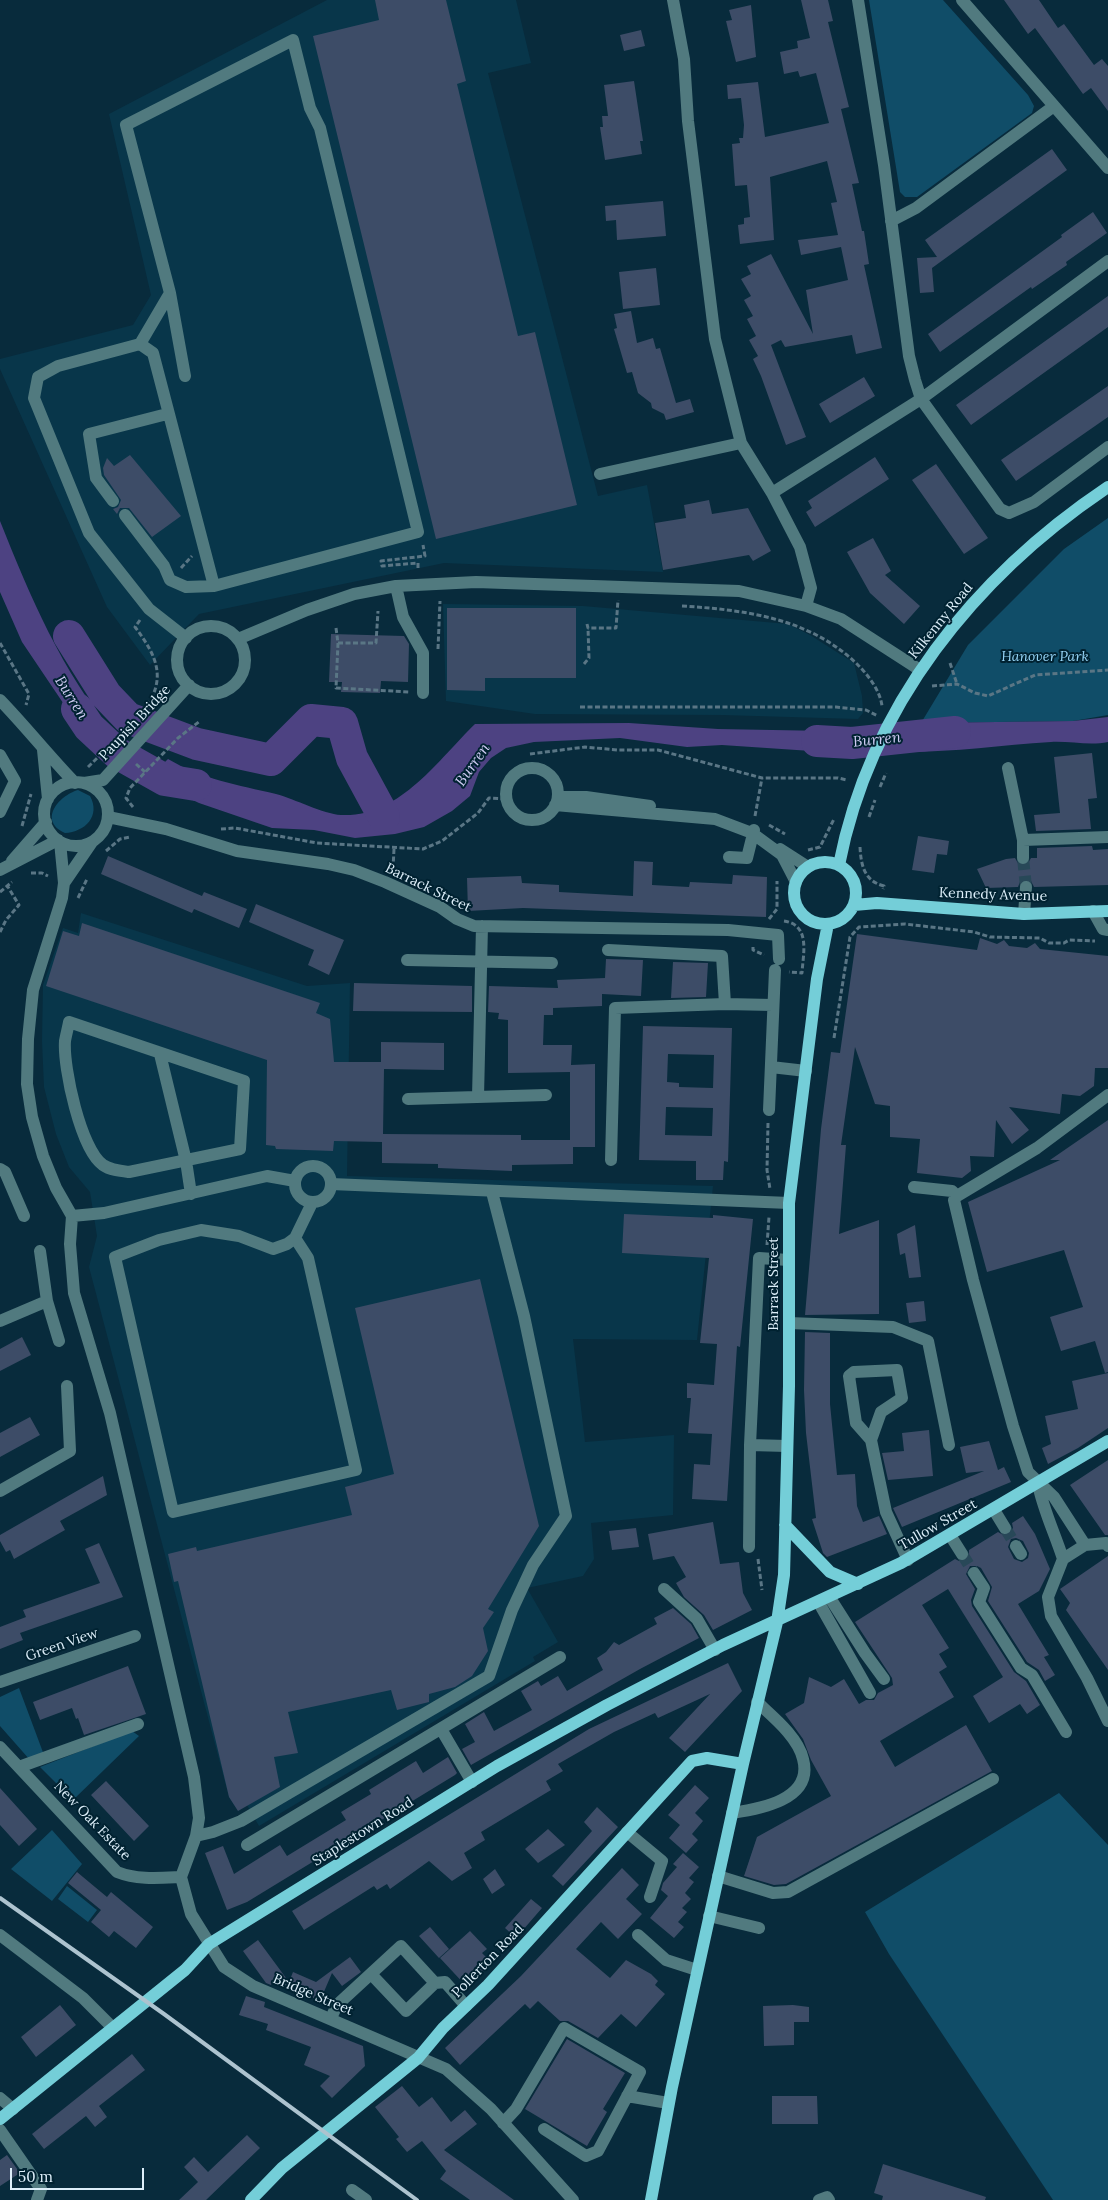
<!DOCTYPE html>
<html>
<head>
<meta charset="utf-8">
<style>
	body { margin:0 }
	#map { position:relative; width:1108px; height:2200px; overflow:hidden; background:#082b3c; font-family:Lora,serif }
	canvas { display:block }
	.scale { position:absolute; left:10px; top:2168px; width:134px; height:22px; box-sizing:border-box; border:2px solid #ddeffa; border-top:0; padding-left:6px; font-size:15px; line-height:18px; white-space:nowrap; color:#ddeffa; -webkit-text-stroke:4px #002231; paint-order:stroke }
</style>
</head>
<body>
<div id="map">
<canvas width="1108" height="2200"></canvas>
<div class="scale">50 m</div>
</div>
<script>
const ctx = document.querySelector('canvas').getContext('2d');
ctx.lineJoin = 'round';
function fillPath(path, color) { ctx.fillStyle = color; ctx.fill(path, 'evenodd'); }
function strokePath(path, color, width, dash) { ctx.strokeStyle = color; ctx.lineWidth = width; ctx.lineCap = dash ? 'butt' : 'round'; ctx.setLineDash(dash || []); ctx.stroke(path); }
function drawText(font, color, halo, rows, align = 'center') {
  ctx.font = font + ' Lora,serif'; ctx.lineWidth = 4; ctx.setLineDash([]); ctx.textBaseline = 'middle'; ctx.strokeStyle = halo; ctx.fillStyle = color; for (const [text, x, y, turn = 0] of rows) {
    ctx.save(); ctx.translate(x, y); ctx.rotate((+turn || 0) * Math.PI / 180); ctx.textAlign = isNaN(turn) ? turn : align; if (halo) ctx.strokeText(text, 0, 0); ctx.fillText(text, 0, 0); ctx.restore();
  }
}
fillPath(new Path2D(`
	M327 0H516L531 63 488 73 598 496 647 485 663 572 444 563 199 614 150 665 107 607 0 369V359L133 325 151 295 109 114Z
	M443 604 583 606 788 624 810 635 854 663 862 696 863 713 858 719 722 715 535 714 446 701Z
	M81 913 307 986 350 983 347 1176 713 1186 697 1340 573 1339 585 1442 674 1435 673 1515 591 1523 594 1559 583 1576 527 1588 558 1642 533 1657 535 1661 259 1826 247 1805 238 1811 229 1797 89 1267 97 1236 90 1192 69 1167 56 1134 44 1087 42 1041 43 985 63 928 78 933Z`), '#08364a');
fillPath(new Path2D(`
	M869 0H943L1028 95 1034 106 1032 113 917 197H905L900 192Z
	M1108 518V715L1073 721 921 723 968 645 1064 549Z
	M78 790 90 796C101 816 85 832 65 833 38 821 58 796 78 790Z
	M19 1688 44 1755 30 1760 0 1726V1697Z
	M132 1731 139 1736 73 1800 40 1767Z
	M1059 1793 1108 1845V2200H1053L889 1954 865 1912Z
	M52 1830 82 1864 52 1901 11 1869Z
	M67 1886 97 1910 88 1922 58 1899Z`), '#104d68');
fillPath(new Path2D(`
	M0 521C30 596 62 672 114 734L99 750 88 740 22 642 0 592Z
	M1108 717V742C1090 746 1070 741 1051 742 1002 745 955 752 906 752L915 728 921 723 1073 721Z
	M629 723 718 729 827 731 840 735 867 731 856 754 722 745 687 747 620 738 534 742 506 748 491 758 479 772 470 796 452 811 424 827 395 834 355 838 314 830 272 828 199 803 148 779 168 759C202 779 238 785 276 794 295 799 323 814 341 815 399 818 438 760 475 724Z`), '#4d4282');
strokePath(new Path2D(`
	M69 636 106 695 128 718 197 744 271 760 311 720 342 723 352 758 384 817
	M77 709 89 727 117 753 165 780 196 785
	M817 741 852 743 955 732`), '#4d4282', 32);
fillPath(new Path2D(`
	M375 0H446L466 81 457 84 518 336 535 332 577 505 436 539 313 36 379 20Z
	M801 0H828L833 21 828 22 849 107 841 109 859 183 852 184 862 231H864L869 264 864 265 882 348 856 354 852 335 785 347 781 340 771 345 806 437 786 445 761 376 753 359 758 356 749 340 756 336 747 319 753 316 744 300 751 296 741 279 751 274 747 266 771 254 813 334 806 290 848 280 841 247 801 255 798 240 838 235 831 203 837 202 827 161 770 177 774 240 740 244 738 225 744 224V218L750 217 747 185 735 186 732 144 740 143 739 138H743L744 125 741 98 728 99 727 85 758 82 765 137 829 123 816 73 800 77 798 71 784 74 780 52 798 48 797 41 810 38Z
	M1004 0H1039L1058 28 1064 24 1094 65 1102 59 1108 66V111L1091 88 1083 94 1035 28 1028 34Z
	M751 5 756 57 736 62 726 21 732 20 729 10Z
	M641 30 645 46 624 51 620 35Z
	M634 81 643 141H640L642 154 605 160 600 127H603L602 116H608L604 85Z
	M1052 149 1067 170 932 268 934 292 920 293 917 258 937 257 925 240Z
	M663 201 666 236 617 240 616 220 606 221 605 206Z
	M1093 212 1107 233 1066 262 1067 265 1032 289 1031 287 940 352 928 334 1062 237 1061 235Z
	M656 268 660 305 623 309 619 272Z
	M1108 296V327L971 425 956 405Z
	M631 311 637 343 653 338 656 349 660 348 676 403 690 399 694 412 666 420 664 414 652 408 651 403 638 393 632 372 627 373 614 329 617 328 614 314Z
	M864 377 875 396 830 423 819 404Z
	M1108 386V417L1016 481 1001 460Z
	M130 455 181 516 152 537 129 508H120L117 514 113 509 118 507 121 500 104 475 103 468 107 458 114 466Z
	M875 457 889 479 815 527 806 512 812 508 808 501Z
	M936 464 988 538 964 554 912 480Z
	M709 500 712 514 748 508 771 551 753 561 749 555 663 570 655 523 686 518 684 505Z
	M873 538 891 571 885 575 920 606 904 624 870 593 847 552Z
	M447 608H576V678H485V691L447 690Z
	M331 634 404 636 409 644 408 682 381 681 380 693 341 692 342 682H329Z
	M1092 753 1097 798 1088 799 1091 829 1036 831 1034 815 1060 813 1054 757Z
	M918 836 949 841 947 855 937 854 934 873 912 870Z
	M1092 846 1093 850 1108 849V885L1034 887 1031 881 1026 879 1020 882 1018 887 986 888 977 869 1006 859 1015 858 1019 865H1027L1031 858H1037V848Z
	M108 856 202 896 204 892 247 909 239 928 194 909 192 913 101 874Z
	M634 861 653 862 652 885 689 887 690 882 732 884 733 875 767 877 766 917 523 908 468 911 467 878 521 876 522 883 559 885V892L633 896Z
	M256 904 344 940 329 975 308 965 314 950 249 922Z
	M82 923 320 1003 316 1013 330 1019 334 1062H381V1042L444 1043V1070L384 1069 383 1134 521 1135V1140H570V1072L508 1073V1020L498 1019 499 1013 488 1012 489 986 558 988 557 980 605 978 606 959 643 960 641 996 602 994V1006L553 1008V1015H544L543 1045H572L571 1065 595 1064V1147H573V1164L512 1165V1171L438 1168V1164L382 1163V1142L334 1141 333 1151 276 1149 275 1146 266 1145 267 1060 46 986 63 931 79 936Z
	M857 934 977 950 980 938 997 944 1004 940 1009 946 1027 948 1035 943 1040 949 1108 956V1068H1095L1094 1086 1080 1096 1062 1094 1060 1114 1009 1107 1029 1130 1012 1144 996 1120 994 1157 970 1156 971 1171 962 1178 917 1173 920 1139 890 1137V1106L875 1104 855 1047 841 1145H846L839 1234 879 1220V1314L805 1315 821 1129 831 1052 840 1053Z
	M673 962 708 963 706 997 671 998Z
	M354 983 472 986V1012L353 1011Z
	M643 1026 732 1028 728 1162 724 1161 723 1180H696V1161L639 1160ZM668 1054 714 1055 713 1088 679 1087V1083L667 1082ZM666 1107 713 1108 712 1136 665 1135Z
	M1108 1120V1372L1105 1373 1095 1341 1061 1351 1050 1317 1083 1307 1064 1250 987 1272 968 1202 1060 1160H1050Z
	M624 1214 713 1218V1215L753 1219 740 1347 737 1346 727 1501 692 1499 694 1464 710 1465 712 1434 688 1433 691 1398H687V1383L714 1385 717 1344 700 1343 709 1258 622 1253Z
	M915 1225 921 1277 909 1278 905 1253 900 1255 897 1234Z
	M480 1279 539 1526 488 1609 494 1612 483 1628 488 1651 472 1676 455 1687 429 1694V1702L397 1710 391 1690 288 1712 298 1753 274 1757 280 1787 238 1811 229 1797 178 1581 174 1582 168 1554 196 1547 197 1551 352 1515 345 1487 394 1474 355 1308Z
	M924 1301 926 1321 909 1323 906 1303Z
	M805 1332 830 1333V1404L837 1475 855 1474 857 1506 863 1522 879 1516 887 1534 827 1557 823 1553 812 1519 816 1518 806 1433 804 1390Z
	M22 1337 31 1355 0 1371V1349Z
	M1108 1373V1428L1078 1448 1048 1464 1042 1448 1051 1444 1045 1416 1078 1409 1072 1381Z
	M30 1417 40 1435 0 1457V1433Z
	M929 1430 933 1476 888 1480 882 1453 904 1451 902 1433Z
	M989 1441 998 1470 1004 1467 1011 1482 902 1527 893 1508 984 1471 966 1473 960 1447Z
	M1108 1460V1535H1105L1070 1485Z
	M103 1476 107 1495 60 1521 65 1530 14 1559 10 1550 6 1552 0 1541V1535Z
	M1023 1516 1035 1534 1050 1569 1039 1591 1018 1604 1049 1655 1044 1657 1055 1675 1045 1681 1039 1670 1027 1662 988 1601 992 1587 981 1568 977 1566H970L966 1574 975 1589 971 1600 972 1606 1014 1672 1026 1681 1040 1705 1027 1714 1020 1704 989 1723 973 1696 1003 1677 948 1589 922 1605 949 1648 939 1654 947 1667 939 1672 954 1697 880 1741 895 1767 966 1725 992 1771 786 1884 774 1885 744 1876 757 1837 831 1796 811 1760 803 1739 785 1714 804 1703 809 1677 831 1687 844 1679 859 1704 866 1700H874L878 1693 893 1685 892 1678 855 1622 955 1559 959 1561H966L969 1557V1550L998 1532 1005 1536 1010 1535 1013 1528 1012 1523ZM1016 1538 1023 1541 1029 1553 1028 1558 1022 1562 1014 1559 1008 1547 1011 1539Z
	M713 1522 720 1564 739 1562 743 1593 752 1610 713 1630 704 1615 684 1597 676 1583 686 1577 674 1556 653 1560 648 1534Z
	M636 1528 639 1547 612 1550 609 1531Z
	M99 1543 123 1597 20 1633 23 1640 0 1649V1627L26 1617 23 1610 100 1583 85 1549Z
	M1108 1556V1670L1066 1610 1070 1603 1060 1589Z
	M673 1608 691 1624 699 1638 640 1669 471 1765 462 1749 475 1742 465 1724 484 1712 494 1731 532 1710 521 1691 538 1681 541 1686 558 1676 567 1691 603 1670 597 1658 606 1652 614 1642 619 1645 657 1624 654 1618Z
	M728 1663 742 1691 685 1752 669 1738 710 1694 658 1718 655 1713 614 1732 558 1764 563 1771 546 1781 551 1790 481 1832 485 1840 464 1853 472 1868 452 1881 429 1861 390 1889 387 1884 377 1890 374 1886 304 1930 292 1911 589 1729Z
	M128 1666 146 1714 84 1735 78 1718 76 1719 72 1708 40 1720 33 1702Z
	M448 1757 457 1773 455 1775 247 1902 227 1910 205 1853 223 1846 234 1874 280 1845 287 1856 346 1820 341 1812 371 1794 369 1790 416 1761 423 1773Z
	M106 1781 149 1826 134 1841 91 1795Z
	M695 1785 709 1798 695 1813 703 1821 692 1834 698 1840 686 1853 669 1838 680 1825 668 1815Z
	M0 1788 37 1829 19 1846 0 1825Z
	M597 1807 618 1827 563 1886 552 1876 592 1831 584 1822Z
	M548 1829 565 1845 538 1863 525 1849Z
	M683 1853 699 1867 689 1878 694 1882 685 1893 691 1899 682 1908 687 1912 678 1922 684 1927 674 1938 650 1918 668 1896 661 1890 663 1883 677 1867 673 1864Z
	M622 1868 639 1885 626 1899 642 1914 618 1939 601 1922 576 1949 610 1978 626 1960 651 1974 658 1981 655 1985 665 1994 636 2027 621 2014 598 2038 568 2021H560L538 2001 530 2009 525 2004 460 2065 445 2048 521 1976Z
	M495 1869 505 1885 492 1894 483 1879Z
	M77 1872 107 1897 111 1892 153 1927 136 1948 114 1931 109 1937 91 1922 101 1910 68 1883Z
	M531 1899 542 1908 516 1938 505 1928Z
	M430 1927 449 1949 439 1958 419 1936Z
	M470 1931 487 1949 482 1953 492 1963 467 1987 440 1958Z
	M258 1940 289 1982 293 1972 316 1982 350 1957 361 1972 342 1986 332 1973 320 2001 273 1980 271 1985 266 1983 243 1951Z
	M246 1996 265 2002 264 2007 363 2046 365 2066 332 2098 320 2086 330 2076 304 2065 311 2047 266 2030 268 2024 239 2015Z
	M60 2005 76 2025 36 2057 21 2037Z
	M793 2005 809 2007V2022H794V2045L764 2046 763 2006Z
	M567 2039 625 2073 603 2109 607 2112 587 2146 525 2109Z
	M132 2054 145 2070 99 2106 107 2117 95 2127 86 2116 44 2149 32 2134Z
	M402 2086 419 2107 432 2097 451 2122 465 2110 477 2124 444 2150 514 2200H470L440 2179 446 2171 422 2141 407 2152 396 2139 399 2137 375 2107Z
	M772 2096H817L818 2124H772Z
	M247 2135 260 2148 206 2200H179L198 2182 184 2167 194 2157 208 2172Z
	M7 2155 20 2173 0 2186V2160Z
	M883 2164 986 2197 985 2200H882L883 2196 874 2193Z`), '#3d4c67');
strokePath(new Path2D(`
	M1023 858 1026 887
	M1005 1528 1016 1546
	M962 1554 974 1573`), '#284858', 12, [12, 6]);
strokePath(new Path2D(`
	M181 568 192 556
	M418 568V563L382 566 381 561 425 556 423 545
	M682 606C746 610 809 618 857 664 868 675 880 690 882 706
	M140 620 135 627C156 655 168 678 144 710
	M587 624 588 628H616L618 600
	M336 628 338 643 336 688 410 692
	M0 643 29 694 26 705
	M338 643H376L378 611
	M438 649 440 601
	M950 663 957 684
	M584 664 589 658 588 628
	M932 686 957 684 975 693 988 696 1035 675 1108 670
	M580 707H836L866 710 878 716
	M530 754 585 747 617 750H658L762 778H838L847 780
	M136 764 145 772
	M88 767 127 729
	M880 787 886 773
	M133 807 126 798 130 788 178 738 200 721
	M755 816 762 778
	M869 817 875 800
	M769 825 785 834
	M22 826 31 794
	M221 829 235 828 317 843 423 849 442 841 478 813 489 798 507 799
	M860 847C861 865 864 881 884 886L883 889
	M808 850 820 847 834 819
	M106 851 120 839 130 837
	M393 869 394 849
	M31 873H42L48 876
	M0 892 12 882
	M78 898 87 879
	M769 919 777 909V881
	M784 921C811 925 803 954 802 973L789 972
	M0 932 6 920 19 905 8 887
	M753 947V950L764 955
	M834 1038 850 937 859 927 905 924 974 932 990 937 1040 938 1049 943H1064L1069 940 1095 941
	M768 1123 767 1170 770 1189
	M767 1245 769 1217
	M758 1559 762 1590`), '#5a7685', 3, [5, 2.5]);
strokePath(new Path2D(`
	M673 0 684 59 688 121 715 339 741 443 772 493 800 547 811 588 806 606
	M858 0 884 165 909 356 915 380 921 399 1000 509 1009 513 1034 502 1108 447
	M962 0 1108 168
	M891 221 916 208 1054 106
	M170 293 140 344 58 366 38 377 34 398 89 533 149 609 186 638
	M140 344 153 353 214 586
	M600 474 741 443
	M772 493 921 399 1108 261
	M113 501 96 478 89 434 167 414
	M125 515 164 566 170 580 186 587 214 586 418 532 320 128 310 108 293 40 126 125 170 293 185 376
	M396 586 403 617 423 653V693
	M177 660a34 34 0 1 1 68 0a34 34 0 1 1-68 0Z
	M238 639 307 610 354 594 396 586 476 582 739 591 806 606 841 619 920 670
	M0 700C26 727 49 756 75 783
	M43 750 48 799
	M0 755 15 781 0 812
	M1008 768 1023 840V858
	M506 794a26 26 0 1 1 52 0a26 26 0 1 1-52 0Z
	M44 814a32 32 0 1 1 64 0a32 32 0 1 1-64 0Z
	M84 783 103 780 189 685
	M558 797H586L650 806
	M555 805 715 819 752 833 782 855 796 882
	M108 817 166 829 237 851 328 864 354 870 385 882 440 907 457 919 474 926 728 930 778 935 779 959
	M1023 840 1108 837
	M60 842 64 883 62 898 33 990 28 1039 27 1084 32 1117 43 1156 56 1188 72 1216 70 1244 74 1293 110 1413 194 1777 199 1818 196 1836 181 1877 191 1914 224 1967 253 1986 446 2069 491 2109 573 2200
	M780 849 808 867
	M729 857 747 858 754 830
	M12 861 46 822
	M0 870 58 840
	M64 883 92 842
	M1093 911 1103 929 1108 930
	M1024 914 1026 887
	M608 950 722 956 725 1004
	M407 960 552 963
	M69 1022 244 1081 240 1149 129 1172C120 1171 110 1170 103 1165 81 1150 63 1068 65 1041 66 1035 68 1028 69 1022Z
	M160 1054 186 1161 191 1194
	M771 1067 806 1071
	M478 1097 482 926
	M408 1099 546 1095
	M769 1110 775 970
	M611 1160 615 1008 725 1004 773 1005
	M295 1184a18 18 0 1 1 36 0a18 18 0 1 1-36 0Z
	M0 1169 5 1172 24 1216
	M331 1184 789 1203
	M914 1187 952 1191 957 1196
	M72 1216 104 1213 267 1176 295 1181
	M201 1230 239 1236 273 1249 287 1244 295 1238 308 1258 356 1470 173 1512 115 1257 159 1240Z
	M295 1238 312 1203
	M40 1251 47 1301
	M0 1321 47 1301 59 1341
	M789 1323 893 1327 928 1341 949 1445
	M871 1440 881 1412 902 1398 897 1370 854 1372 849 1376 856 1423 871 1440 886 1512 908 1560
	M750 1445 787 1446
	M1038 1484C1043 1509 1055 1534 1063 1559
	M0 1491 70 1451 67 1386
	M994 1510 1005 1528
	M950 1535 962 1554
	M1085 1545 1054 1497 1028 1472 1013 1426 973 1280 954 1200 957 1196 1037 1148 1108 1095
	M1016 1546 1021 1554
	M1108 1546 1106 1543 1085 1545 1063 1559 1048 1597 1051 1616 1087 1678 1108 1721
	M749 1547 750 1445 759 1258 788 1260
	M974 1573 984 1588 979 1602 1021 1668 1032 1675 1066 1732
	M664 1589 697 1619 715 1650
	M830 1598 865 1653 884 1679
	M819 1603 870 1693
	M0 1682 135 1636
	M441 1729 472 1782
	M0 1747 117 1872C137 1880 159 1878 181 1877
	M19 1767 138 1724
	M732 1813C759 1809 814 1800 803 1759 798 1737 773 1717 757 1702
	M627 1832 662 1861 650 1897
	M196 1836 213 1832 241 1821 489 1676 512 1610 533 1565 566 1516 524 1316 492 1192
	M247 1845 560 1657
	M718 1876 773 1893 788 1892 993 1779
	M709 1916 759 1928
	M0 1935 83 1998 113 2028
	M638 1935 666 1960 697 1970
	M435 1983 445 1982 466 2006
	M331 2018 337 2005 401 1946 435 1983 406 2011 371 1974
	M627 2096 668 2103
	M0 2098 13 2109
	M503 2123 516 2109 564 2028 640 2072 598 2151 586 2156 544 2129
	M0 2130 41 2189 37 2200
	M352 2190 366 2200
	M819 2200 827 2197 829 2200`), '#517a7f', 12);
strokePath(new Path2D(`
	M794 893a31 31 0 1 1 62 0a31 31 0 1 1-62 0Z
	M839 865C870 706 975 576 1108 487
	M854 905 877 903 1024 914 1108 911
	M785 1525 830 1572 858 1584
	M0 2119 185 1970 209 1944 497 1766 607 1705 723 1645 901 1563 1108 1441
	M251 2200 282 2168 418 2058 443 2028 488 1985 692 1761 707 1758 743 1764
	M651 2200 672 2087 743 1764 777 1622 784 1575 789 1386V1203L817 979 828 924`), '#74ced8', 12);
strokePath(new Path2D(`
	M0 1898 164 2014 417 2200`), '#adc3cf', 4);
drawText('14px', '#ddeffa', '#002231', [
	["Kilkenny Road",941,621,-51],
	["Paupish Bridge",135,723,-47],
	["Barrack Street",428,888,26],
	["Kennedy Avenue",993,895,2],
	["Barrack Street",774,1284,-90],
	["Tullow Street",938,1525,-30],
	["Green View",62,1645,-19],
	["New Oak Estate",92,1821,46],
	["Staplestown Road",363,1832,-32],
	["Pollerton Road",488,1961,-46],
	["Bridge Street",313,1995,23]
]);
drawText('italic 14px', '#95d4f6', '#002231', [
	["Hanover Park",1045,657]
]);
drawText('italic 15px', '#cecbf2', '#002231', [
	["Burren",71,698,58],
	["Burren",877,740,-6],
	["Burren",473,765,-55]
]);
</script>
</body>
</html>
